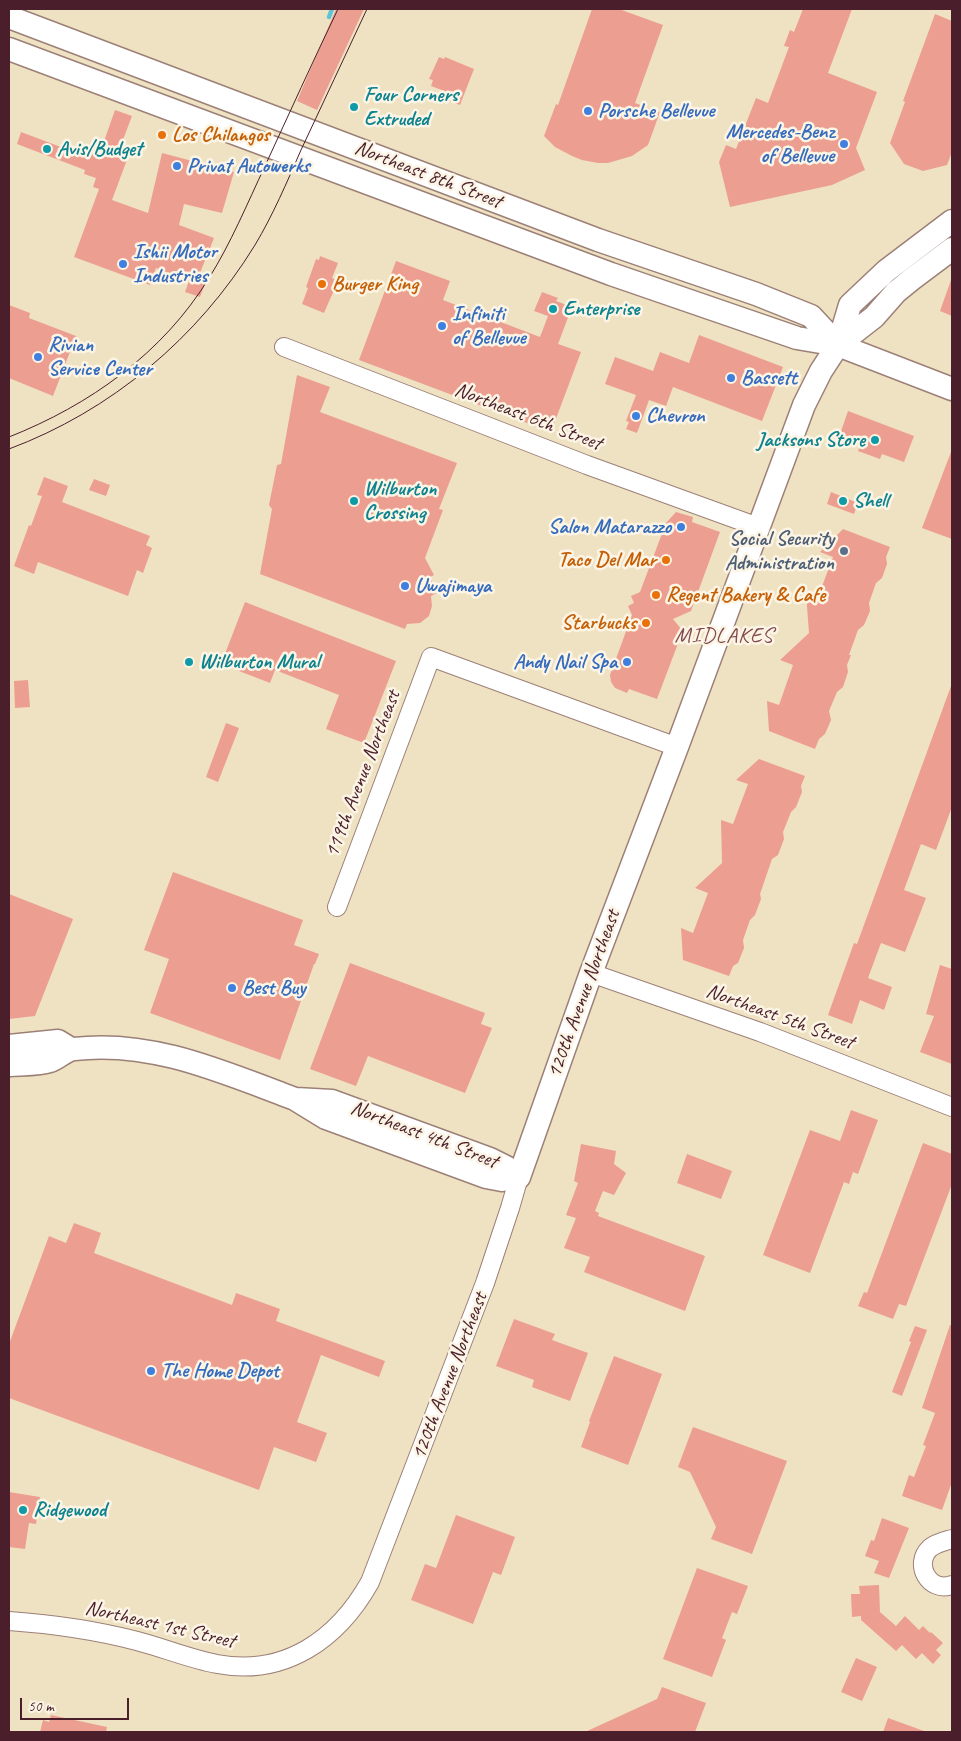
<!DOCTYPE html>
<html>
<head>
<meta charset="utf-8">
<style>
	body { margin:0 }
	#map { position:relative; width:961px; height:1741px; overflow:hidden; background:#efe2c3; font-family:Caveat,sans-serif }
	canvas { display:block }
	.frame { position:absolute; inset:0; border:10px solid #4a1f2b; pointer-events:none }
	.scale { position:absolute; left:20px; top:1698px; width:109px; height:22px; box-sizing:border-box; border:2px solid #4a1f2b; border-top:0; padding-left:6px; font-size:15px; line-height:18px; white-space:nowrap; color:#4a1f2b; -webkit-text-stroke:4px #fcf5e5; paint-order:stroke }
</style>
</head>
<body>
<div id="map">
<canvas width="961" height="1741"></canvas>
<div class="frame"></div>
<div class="scale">50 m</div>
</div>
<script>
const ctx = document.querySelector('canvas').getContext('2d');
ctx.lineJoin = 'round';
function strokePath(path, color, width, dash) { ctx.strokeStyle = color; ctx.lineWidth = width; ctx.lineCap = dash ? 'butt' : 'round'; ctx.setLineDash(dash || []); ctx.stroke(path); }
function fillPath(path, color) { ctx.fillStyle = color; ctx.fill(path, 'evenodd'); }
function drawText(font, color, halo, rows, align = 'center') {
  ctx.font = font + ' Caveat,sans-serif'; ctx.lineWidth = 5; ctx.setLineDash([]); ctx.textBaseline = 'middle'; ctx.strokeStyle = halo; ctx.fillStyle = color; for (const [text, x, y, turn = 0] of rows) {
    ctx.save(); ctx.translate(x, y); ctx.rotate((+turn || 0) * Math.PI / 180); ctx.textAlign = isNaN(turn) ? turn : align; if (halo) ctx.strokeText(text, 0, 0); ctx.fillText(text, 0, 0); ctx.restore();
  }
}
strokePath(new Path2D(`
	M329 17 332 9`), '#5cc5d8', 4.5);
fillPath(new Path2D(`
	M336 9H364L317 110 297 101Z
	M592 9H619L663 25 635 103 660 112 648 145 632 156 608 163H598L582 160 572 156 555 147 544 136 556 104 558 105Z
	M803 9H852L828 73 877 92 856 148 865 170 832 185 730 207 719 162 726 145 736 149 756 98 768 103 789 47 784 46 790 30 794 32Z
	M935 14 952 21V152L947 165 923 171 904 164 890 143 905 102 903 101Z
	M439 57 444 59 445 57 474 69 460 105 447 100 450 93 431 86 433 80 429 79Z
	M115 110 132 116 118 153 128 157 112 200 148 213 162 153 234 172 222 213 184 204 179 225 214 238 198 278 206 281 200 297 185 292 189 281 156 268 150 285 74 257 99 189 93 187 96 178 84 174 85 170 17 144 21 132 90 158 95 144 102 147Z
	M320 256 338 263 332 278 338 281 324 313 302 304 308 288 306 287 316 259 319 260Z
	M396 261 450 281 443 300 540 337 548 316 534 311 542 292 558 298 556 301 572 307 558 344 581 352 551 432 359 360Z
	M951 280H952V316L940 311Z
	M9 305 30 313 29 318 76 336 53 396 9 378Z
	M699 335 783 367 762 421 673 387 666 406 649 400 637 433 626 429 629 422 626 421 636 395 605 384 615 357 653 371 660 352 689 363Z
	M297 375 330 387 320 412 457 463 439 509 443 510 425 558 434 575 430 577 437 593 431 596 432 606 429 616 420 623 407 624 405 629 260 574 272 509 269 505 277 465 281 464Z
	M848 411 914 436 904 462 882 454 880 459 858 451 860 446 839 437Z
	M951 452H952V539L922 528Z
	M44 477 68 486 62 502 150 536 146 545 152 548 143 573 137 570 128 596 38 562 34 574 14 566 29 525 31 526 42 496 37 495Z
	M94 479 110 485 106 496 89 490Z
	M831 492 858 503 854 514 827 504Z
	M676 512 693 517 692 522 720 532 691 611 673 619 682 630V633L657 699 629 689 627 693 615 688 611 682 610 675 632 615 628 606 634 603 631 596 640 592 666 523Z
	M843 529 890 547 886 557 887 564 882 578 876 583 869 603 870 611 864 625 858 630 849 655H851L847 665 848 672 843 687 837 692 829 711 831 720 825 734 819 739 815 749 769 731 767 701 779 705 793 665 780 660 809 633 806 593 818 597 833 557 820 552Z
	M245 602 396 661 364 743 326 729 339 695 275 670 270 683 221 664Z
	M28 680 30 707 15 708 14 681Z
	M951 686 952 687V807L936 850 921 844 904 890 926 898 905 952 881 943 868 978 892 987 884 1010 860 1000 852 1024 828 1015 854 943 857 944Z
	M226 723 239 728 218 782 206 777Z
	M759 759 805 776 801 786 802 792 796 807 791 812 783 832 784 839 778 855 772 859 760 894 761 899 755 915 750 920 743 940 744 948 738 963 733 966 729 976 683 960 681 928 693 933 708 893 695 888 722 863 721 820 733 824 748 784 736 780Z
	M173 872 303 920 294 945 319 954 315 964H314L280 1060 150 1013 169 959 144 950Z
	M9 894 73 919 35 1016 9 1019Z
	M350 963 485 1013 481 1024 492 1028 465 1093 368 1056 356 1086 310 1069Z
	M940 965 952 969V1064L920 1052 934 1016 926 1014Z
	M851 1110 878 1120 858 1174 853 1172 849 1184 844 1182 810 1273 763 1255 810 1130 840 1141Z
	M923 1143 952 1154V1184L906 1306 899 1304 893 1319 858 1306 864 1292 867 1293Z
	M581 1144 616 1151 614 1164 626 1173 614 1195 603 1191 595 1211 599 1213 598 1216 705 1256 685 1311 584 1272 590 1257 564 1248 576 1218 566 1215 578 1183 574 1181Z
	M687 1154 732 1171 721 1199 677 1183Z
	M74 1223 101 1233 94 1253 232 1305 236 1293 280 1309 276 1321 385 1361 379 1377 321 1355 297 1422 327 1433 316 1462 274 1447 259 1490 9 1398V1344L49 1236 66 1243Z
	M514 1319 555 1334 552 1340 588 1353 570 1401 532 1387 534 1380 496 1366Z
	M950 1325H952V1482L942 1510 902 1496 909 1475 914 1477 926 1446 923 1445 935 1413 922 1408Z
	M915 1326 927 1330 902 1396 892 1392 911 1342 909 1341Z
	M614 1356 662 1374 628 1465 581 1447 590 1422 589 1421Z
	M693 1427 787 1461 752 1554 711 1539 716 1527 690 1472 678 1467Z
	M9 1492 40 1497 36 1524 29 1523 25 1549 9 1547Z
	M456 1515 515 1537 501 1575 493 1572 473 1624 411 1600 425 1564 436 1568Z
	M882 1518 909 1528 889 1578 874 1573 879 1561 865 1556 871 1540 874 1541Z
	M697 1568 748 1586 737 1614 732 1612 722 1638 726 1640 712 1677 663 1659Z
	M879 1585 880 1612 896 1626 905 1616 919 1630 923 1626 930 1633 931 1632 943 1643 936 1650 941 1655 933 1664 922 1653 916 1659 902 1645 896 1651 861 1620V1616L852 1617 851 1594H860L859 1586Z
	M856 1658 877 1667 862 1701 841 1692Z
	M662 1687 706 1703 695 1732H585L657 1699Z
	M51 1715 107 1727 106 1732H40L43 1720 49 1722Z
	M888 1718 924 1731V1732H883Z`), '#ec9e91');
const minor = new Path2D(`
	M284 347 587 465 758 527
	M337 907 431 657 677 747
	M591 973 760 1032 952 1107
	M952 1539C945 1541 936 1543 930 1548 913 1564 929 1593 952 1585
	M9 1621C51 1624 95 1630 137 1641 164 1648 190 1659 217 1664 285 1677 338 1639 370 1582L485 1283 510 1208 519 1177`);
const major = new Path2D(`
	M9 17 598 240 756 294 811 316 838 345
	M9 49 611 274 797 338 838 345 952 389
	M838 345 874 317 896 292 912 279 952 249
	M9 1046 58 1041 71 1049
	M9 1065C21 1064 39 1065 50 1061 59 1058 65 1050 74 1049 149 1040 218 1070 287 1096L295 1099 326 1118 486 1177 502 1180 519 1177
	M296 1099 332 1101 490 1159 506 1167 519 1177
	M519 1177 591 973 677 747 804 405 821 371 838 345 850 305 886 271 952 221`);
strokePath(minor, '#9c8077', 20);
strokePath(major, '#9c8077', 25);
strokePath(minor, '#fff', 18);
strokePath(major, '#fff', 22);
strokePath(new Path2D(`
	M9 437C90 405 163 353 209 278 231 243 247 204 265 166 289 114 313 61 338 9
	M9 449C111 411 198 338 255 245 273 215 287 182 301 150 323 103 345 56 367 9`), '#4a1f2b', 1);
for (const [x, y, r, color] of [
	[354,107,5,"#0f9aa8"],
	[588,111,5,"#3f7fe0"],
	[162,135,5,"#e8710a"],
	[844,144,5,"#3f7fe0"],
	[47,149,5,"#0f9aa8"],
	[177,166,5,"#3f7fe0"],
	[123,264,5,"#3f7fe0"],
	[322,284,5,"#e8710a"],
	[553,309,5,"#0f9aa8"],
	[442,326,5,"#3f7fe0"],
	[38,357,5,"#3f7fe0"],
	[731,378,5,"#3f7fe0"],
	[636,416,5,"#3f7fe0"],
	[875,440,5,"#0f9aa8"],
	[354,501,5,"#0f9aa8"],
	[843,501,5,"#0f9aa8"],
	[681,527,5,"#3f7fe0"],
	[844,551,5,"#5c6f8a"],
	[666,560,5,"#e8710a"],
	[405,586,5,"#3f7fe0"],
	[656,595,5,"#e8710a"],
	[646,623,5,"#e8710a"],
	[189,662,5,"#0f9aa8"],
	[627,662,5,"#3f7fe0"],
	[232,988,5,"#3f7fe0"],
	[151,1371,5,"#3f7fe0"],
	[23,1510,5,"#0f9aa8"]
]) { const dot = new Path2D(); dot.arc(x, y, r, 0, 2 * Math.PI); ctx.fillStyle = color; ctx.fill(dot); strokePath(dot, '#fcf5e5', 2); }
drawText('bold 21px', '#0d838f', '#fcf5e5', [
	["Four Corners",364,95],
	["Extruded",364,119],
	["Avis/Budget",57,149],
	["Enterprise",563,309],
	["Jacksons Store",865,440,"right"],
	["Wilburton",364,489],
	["Crossing",364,513],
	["Shell",853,501],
	["Wilburton Mural",199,662],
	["Ridgewood",33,1510]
], 'left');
drawText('bold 21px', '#366cbe', '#fcf5e5', [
	["Porsche Bellevue",598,111],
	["Mercedes-Benz",834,132,"right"],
	["of Bellevue",834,156,"right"],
	["Privat Autowerks",187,166],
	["Ishii Motor",133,252],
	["Industries",133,276],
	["Infiniti",452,314],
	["of Bellevue",452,338],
	["Rivian",48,345],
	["Service Center",48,369],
	["Bassett",741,378],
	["Chevron",646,416],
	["Salon Matarazzo",671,527,"right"],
	["Uwajimaya",415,586],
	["Andy Nail Spa",617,662,"right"],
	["Best Buy",242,988],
	["The Home Depot",161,1371]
], 'left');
drawText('bold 21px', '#c56008', '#fcf5e5', [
	["Los Chilangos",172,135],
	["Burger King",332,284],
	["Taco Del Mar",656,560,"right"],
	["Regent Bakery & Cafe",666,595],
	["Starbucks",636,623,"right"]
], 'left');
drawText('21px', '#4a1f2b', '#fcf5e5', [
	["Northeast 8th Street",428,175,21],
	["Northeast 6th Street",528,417,21],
	["119th Avenue Northeast",363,774,-69],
	["120th Avenue Northeast",584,994,-70],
	["Northeast 5th Street",780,1017,20],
	["Northeast 4th Street",424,1135,21],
	["120th Avenue Northeast",450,1376,-69],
	["Northeast 1st Street",160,1625,13]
]);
drawText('bold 21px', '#4e5e75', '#fcf5e5', [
	["Social Security",834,539],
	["Administration",834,563]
], 'right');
ctx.letterSpacing = '1px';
drawText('22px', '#834b4f', '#fcf5e5', [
	["MIDLAKES",724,636]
]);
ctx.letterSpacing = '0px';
</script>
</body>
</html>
